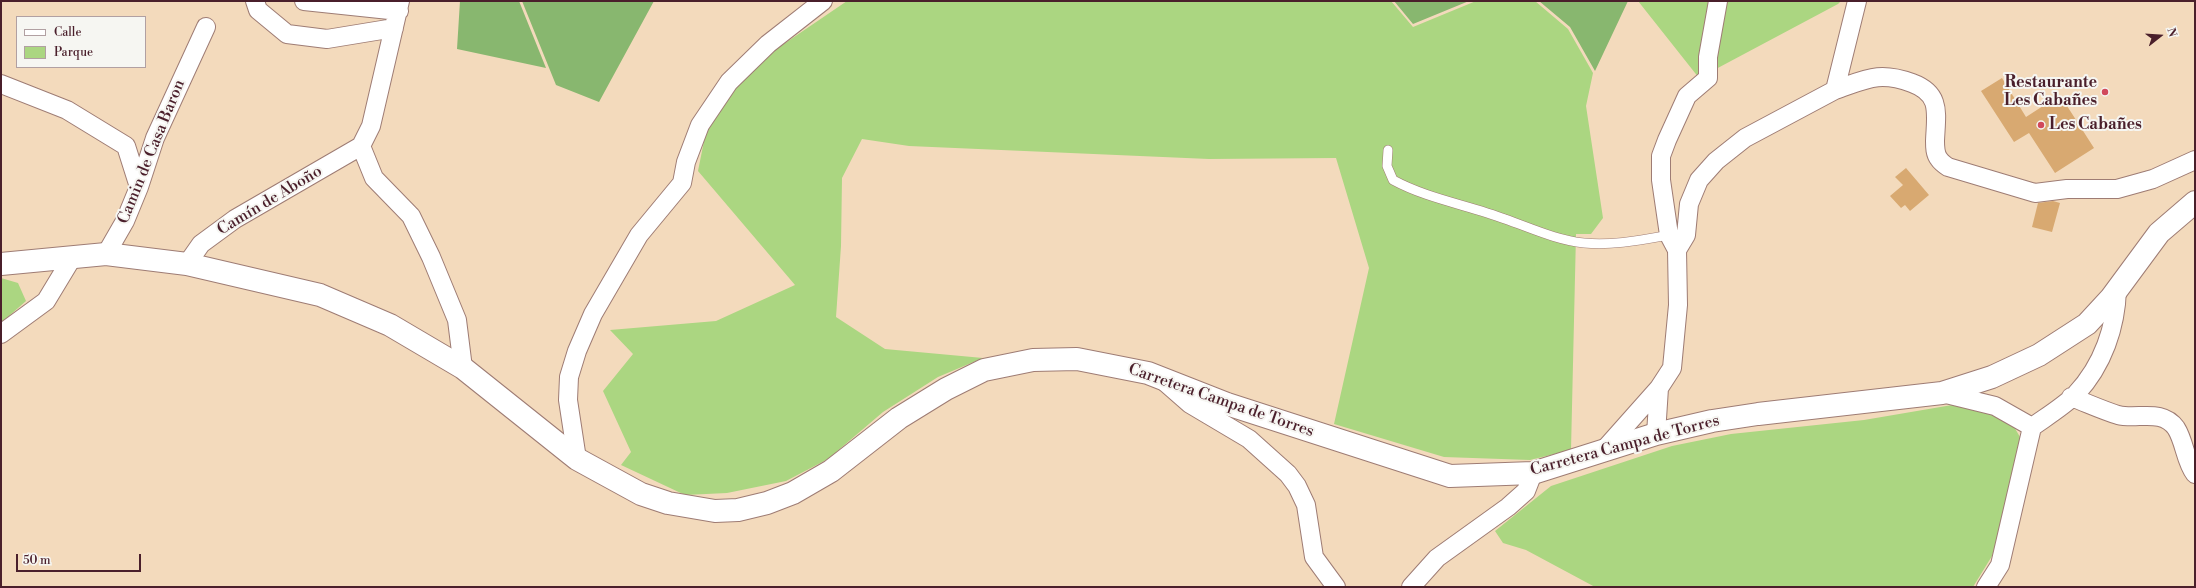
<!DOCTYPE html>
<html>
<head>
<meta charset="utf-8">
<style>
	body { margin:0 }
	#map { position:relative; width:2196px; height:588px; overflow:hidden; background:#f3dabc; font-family:"Libre Bodoni",serif }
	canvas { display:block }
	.frame { position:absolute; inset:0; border:2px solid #4a1f2b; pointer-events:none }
	.legend { position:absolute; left:16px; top:16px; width:130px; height:52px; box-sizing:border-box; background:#f6f6f2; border:1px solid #b1a0a2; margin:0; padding:5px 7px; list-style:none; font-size:12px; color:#4a1f2b }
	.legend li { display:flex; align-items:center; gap:8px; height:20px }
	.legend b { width:20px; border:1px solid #b1a0a2 }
	.north { position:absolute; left:2140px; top:16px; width:40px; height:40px; -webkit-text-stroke:3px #f6f6f2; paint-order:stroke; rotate:73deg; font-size:11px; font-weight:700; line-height:16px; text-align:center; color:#4a1f2b }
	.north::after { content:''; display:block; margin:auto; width:14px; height:18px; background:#4a1f2b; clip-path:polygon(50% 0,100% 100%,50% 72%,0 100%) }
	.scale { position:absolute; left:16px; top:554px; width:125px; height:18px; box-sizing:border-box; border:2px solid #4a1f2b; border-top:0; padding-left:5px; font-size:12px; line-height:14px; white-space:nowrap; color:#4a1f2b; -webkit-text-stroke:3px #f6f6f2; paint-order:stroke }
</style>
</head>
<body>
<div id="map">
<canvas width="2196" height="588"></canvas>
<div class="frame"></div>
<ul class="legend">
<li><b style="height:5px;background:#fff"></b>Calle</li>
<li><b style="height:11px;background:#abd681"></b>Parque</li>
</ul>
<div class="north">N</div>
<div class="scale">50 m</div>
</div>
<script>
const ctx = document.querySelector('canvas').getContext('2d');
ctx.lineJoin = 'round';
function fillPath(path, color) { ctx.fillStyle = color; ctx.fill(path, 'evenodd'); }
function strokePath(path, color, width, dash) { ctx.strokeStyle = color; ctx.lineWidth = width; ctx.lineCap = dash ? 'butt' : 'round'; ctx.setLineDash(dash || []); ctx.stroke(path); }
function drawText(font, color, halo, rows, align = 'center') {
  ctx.font = font + ' "Libre Bodoni",serif'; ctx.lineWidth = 4; ctx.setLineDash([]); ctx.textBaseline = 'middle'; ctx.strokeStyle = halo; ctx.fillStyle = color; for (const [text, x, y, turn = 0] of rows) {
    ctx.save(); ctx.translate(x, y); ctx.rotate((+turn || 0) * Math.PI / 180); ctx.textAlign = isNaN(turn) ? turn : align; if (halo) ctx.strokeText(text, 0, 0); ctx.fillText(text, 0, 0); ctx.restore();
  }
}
fillPath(new Path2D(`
	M847 1H1391L1413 27 1476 1H1535L1568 29 1593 73 1586 106 1603 218 1591 234H1576L1571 450 1530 460 1444 457 1334 424 1369 268 1336 158 1209 159 909 146 862 139 842 178 841 246 836 317 885 349 983 358 938 377 883 412 828 459 786 481 727 493 685 495 621 465 631 452 603 391 633 354 610 330 716 321 795 285 698 171 708 121 750 67Z
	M1638 1H1841L1838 4 1699 78Z
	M1 278 18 283 26 301 1 323Z
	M1958 404 2010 420 2020 437 2008 501 1992 556 1973 587H1595L1526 550 1503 543 1495 531 1551 486 1672 446 1731 434 1864 420Z`), '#abd681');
fillPath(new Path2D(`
	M460 1H519L546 68 457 49Z
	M522 1H654L599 102 556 85Z
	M1394 1H1469L1413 24Z
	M1539 1H1628L1595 71 1570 27Z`), '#88b76f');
fillPath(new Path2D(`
	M2002 78 2026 117 2060 95 2094 148 2055 173 2029 133 2014 142 1981 91Z
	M1906 168 1929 195 1910 211 1905 205 1901 208 1890 196 1903 185 1895 177Z
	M2053 201 2060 203 2052 232 2032 227 2038 203Z`), '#d8a971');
const service = new Path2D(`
	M1388 150 1387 166 1393 180C1428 199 1468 205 1505 219 1531 228 1556 240 1584 243 1611 246 1641 240 1669 235`);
const minor = new Path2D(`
	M255 1 258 10 287 34 327 39 394 28
	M304 1 399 11
	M1 84 67 110 126 146 139 187
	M1835 90C1867 79 1879 71 1912 83 1942 94 1936 114 1935 141 1935 147 1935 154 1939 159 1941 162 1945 165 1948 167L2035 193 2067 189H2117L2153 179 2195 160
	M361 146 374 178 411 216 431 257 457 320 463 368
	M1677 250 1686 235 1689 204 1699 180 1716 161 1745 138 1835 90 1857 1
	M1677 250 1669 235 1661 180V156L1667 140 1687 96 1708 78V57L1718 1
	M106 254 125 221 139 187 155 138 206 27
	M187 264 201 244 235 219 361 146 371 126 400 1
	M1 334 46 301 72 258
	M1166 383 1190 404 1249 439 1288 474 1297 486 1306 505 1314 557 1336 587
	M1942 393 1995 406 2032 427 2000 565 1986 587
	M2071 397C2087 403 2102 410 2118 415 2137 420 2162 408 2176 428 2185 442 2185 461 2195 474
	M2032 427C2046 417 2064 406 2076 394 2103 365 2116 327 2117 289
	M1656 434 1659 388 1672 368 1678 305 1677 250
	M1603 451 1659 388
	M577 459 568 400 569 377 577 351 593 314 639 235 682 183 686 162 700 125 729 82 768 44 823 1
	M1411 587 1437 558 1508 507 1526 491 1533 473`);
const tertiary = new Path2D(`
	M1 264 106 254 187 264 320 295 390 325 463 368 577 459 641 494 668 503 715 511 738 510 767 503 793 493 831 471 899 418 946 389 984 370 1033 360 1077 359 1148 373 1227 404 1450 476 1533 473 1656 434 1712 421 1758 414 1942 393 1992 377 2039 355 2087 324 2111 298 2159 233 2195 202`);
strokePath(service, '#9e7c74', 10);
strokePath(minor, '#9e7c74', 20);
strokePath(tertiary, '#9e7c74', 24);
strokePath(service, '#fff', 9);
strokePath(minor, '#fff', 18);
strokePath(tertiary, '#fff', 22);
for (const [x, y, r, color] of [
	[2105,92,4,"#d1495b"],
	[2041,125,4,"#d1495b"]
]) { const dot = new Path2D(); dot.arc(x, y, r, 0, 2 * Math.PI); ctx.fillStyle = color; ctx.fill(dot); strokePath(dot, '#f6f6f2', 1.5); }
drawText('bold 16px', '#4a1f2b', '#f6f6f2', [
	["Restaurante",2097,83],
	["Les Cabañes",2097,101],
	["Les Cabañes",2049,125,"left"]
], 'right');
drawText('16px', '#4a1f2b', '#f6f6f2', [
	["Camin de Casa Baron",152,152,-68],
	["Camín de Aboño",270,201,-31],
	["Carretera Campa de Torres",1221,401,19],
	["Carretera Campa de Torres",1625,446,-15]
]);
</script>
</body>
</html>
